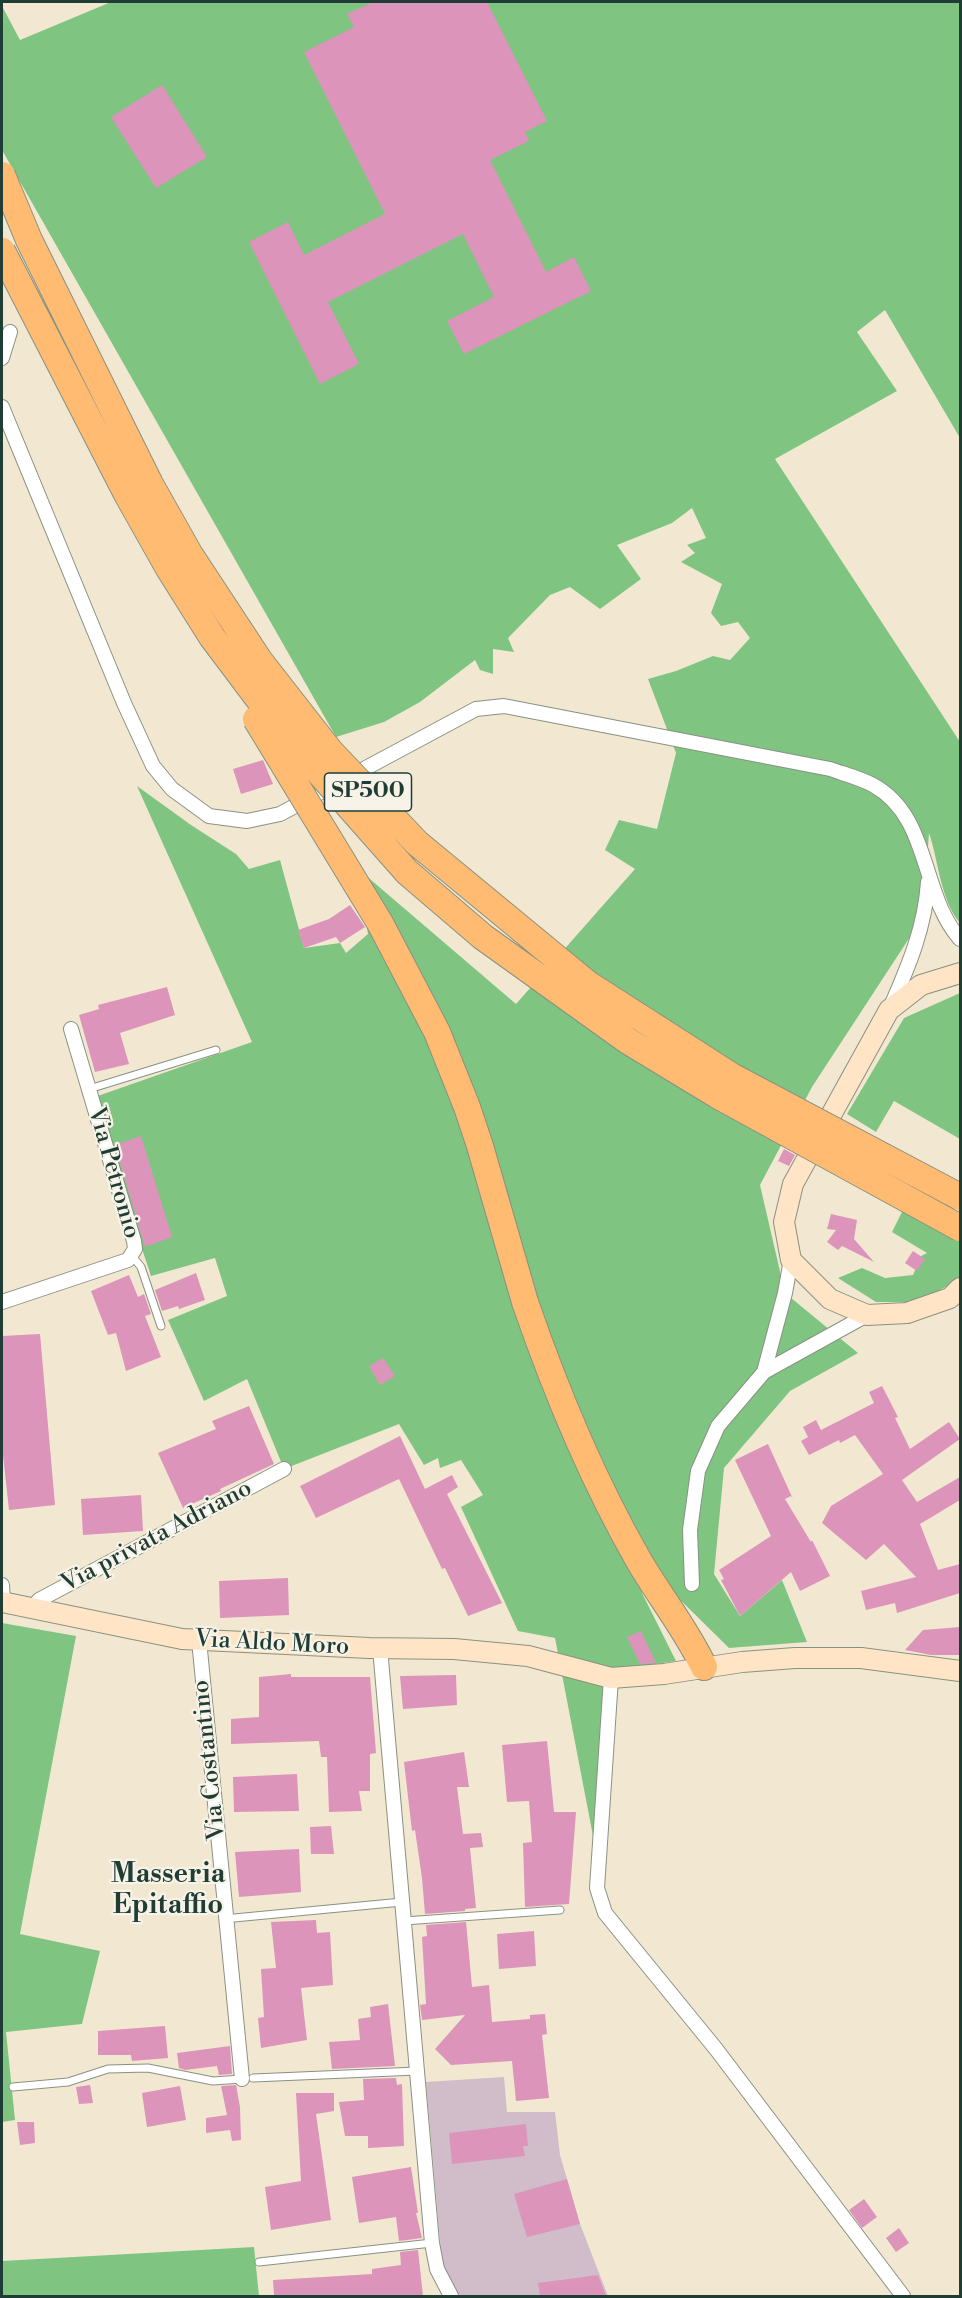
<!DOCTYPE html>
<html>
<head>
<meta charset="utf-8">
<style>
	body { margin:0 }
	#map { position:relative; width:962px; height:2298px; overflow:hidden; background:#f2e8d1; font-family:"Libre Bodoni",serif }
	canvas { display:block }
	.frame { position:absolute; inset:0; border:3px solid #1f3d34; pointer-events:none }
</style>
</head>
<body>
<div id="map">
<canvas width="962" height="2298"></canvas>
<div class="frame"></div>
</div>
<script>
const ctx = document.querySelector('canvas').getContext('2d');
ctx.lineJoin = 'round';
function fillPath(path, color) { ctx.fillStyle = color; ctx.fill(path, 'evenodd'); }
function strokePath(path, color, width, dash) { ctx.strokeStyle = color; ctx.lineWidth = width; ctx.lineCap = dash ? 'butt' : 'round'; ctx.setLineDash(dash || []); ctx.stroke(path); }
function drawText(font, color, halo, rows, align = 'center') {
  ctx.font = font + ' "Libre Bodoni",serif'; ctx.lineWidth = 4.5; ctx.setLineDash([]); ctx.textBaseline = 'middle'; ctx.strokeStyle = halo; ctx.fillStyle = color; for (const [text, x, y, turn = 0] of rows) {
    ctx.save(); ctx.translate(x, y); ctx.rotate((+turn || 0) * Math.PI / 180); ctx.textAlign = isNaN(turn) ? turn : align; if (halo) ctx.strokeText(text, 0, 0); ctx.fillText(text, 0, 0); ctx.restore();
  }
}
fillPath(new Path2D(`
	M504 2077 507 2112H555L560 2155 567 2179 580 2224 608 2296H460L443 2275 426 2082Z`), '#d1bdc9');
fillPath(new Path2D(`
	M111 2H960V438L885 310 857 332 897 391 775 459 960 742V923C940 899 939 862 929 833L923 917 812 1087 760 1185 785 1293 858 1353 790 1391 724 1468 714 1574 740 1616 782 1580 807 1642 729 1648 659 1579 642 1593 676 1661 620 1669 611 1678 593 1836 555 1638 518 1631 461 1507 483 1495 461 1460 440 1468 438 1458 424 1465 399 1424 284 1469 247 1379 204 1401 168 1320 227 1296 215 1258 151 1276 92 1098 252 1042 137 786 191 825 236 854 249 869 280 860 304 948 340 943 346 953 368 934 357 868 516 1004 635 869 605 850 619 820 657 829 676 753 648 679 676 671 713 656 730 660 750 638 738 622 721 626 711 613 722 584 681 562 695 553 687 545 706 538 692 508 672 523 617 545 641 579 600 609 570 587 550 595 508 638 514 652 493 649V674L480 670 475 660 420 702 384 722 336 737 2 150V6L20 40Z
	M960 993V1139L894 1101 876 1132 847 1114 904 1018Z
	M903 1210 960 1240V1279L918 1302H876L838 1278 862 1268 885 1278 913 1275 921 1256 927 1253 892 1232Z
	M2 1623 76 1636 20 1934 100 1951 82 2024 6 2032 15 2120 2 2122Z
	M254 2247 259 2296H2V2261Z`), '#7fc581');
fillPath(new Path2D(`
	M373 2H487L547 121 525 132 529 141 490 160 546 272 574 257 591 291 464 354 447 321 494 297 463 234 328 302 359 364 320 384 249 242 288 222 304 255 385 214 304 52 354 27 347 14Z
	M162 85 207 157 156 188 111 117Z
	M263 760 273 784 241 794 233 769Z
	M350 905 365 927 340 943 336 937 304 948 298 930 329 919Z
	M167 987 175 1015 120 1033 129 1064 95 1072 79 1015 99 1009 98 1005Z
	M141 1136 172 1237 145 1247 115 1145Z
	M784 1149 795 1155 789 1166 778 1161Z
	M831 1214 857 1220 854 1239 874 1262 842 1246 838 1250 827 1242 836 1230 827 1229Z
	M913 1251 925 1259 917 1271 905 1263Z
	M196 1273 205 1300 179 1309 178 1306 162 1311 155 1290Z
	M129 1275 138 1297 144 1294 151 1314 145 1316 161 1357 126 1371 116 1333 108 1335 91 1291Z
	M40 1334 55 1505 9 1510 2 1446V1336Z
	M383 1358 395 1376 380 1385 369 1366Z
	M882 1386 898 1417 895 1418 910 1449 949 1422 960 1439 902 1480 917 1502 960 1477V1500L920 1524 938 1570 960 1564V1593L897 1613 895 1603 866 1610 861 1591 916 1577 884 1544 866 1560 822 1523 831 1506 883 1474 855 1435 840 1443 839 1440 809 1455 801 1441 808 1437 803 1427 816 1420 821 1430 874 1403 869 1392Z
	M249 1406 274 1464 220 1489 221 1491 183 1508 158 1453 216 1429 212 1421Z
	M400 1436 425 1489 452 1475 458 1487 447 1494 502 1603 468 1616 445 1568 442 1569 399 1479 316 1518 300 1486Z
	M768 1444 793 1499 791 1496 785 1499 811 1542 812 1540 830 1576 800 1591 791 1572 740 1616 721 1580 724 1579 719 1570 771 1536 735 1460Z
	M141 1495 143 1531 83 1535 81 1499Z
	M288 1578 289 1615 220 1618 219 1581Z
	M960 1627V1655H931L905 1650 923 1630Z
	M641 1631 656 1663 640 1664 627 1637Z
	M291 1674V1677H370L376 1753 370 1754V1791H359L362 1811 329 1812 327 1757H321L319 1741 231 1744V1719L259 1717V1677Z
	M456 1675 457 1705 403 1709 400 1676Z
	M547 1741 554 1812H576L569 1904 525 1907 523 1843 532 1842 529 1801 507 1802 502 1745Z
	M464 1752 469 1787H457L463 1834 481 1833 483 1847 470 1848 476 1908 465 1909V1911L425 1914 422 1878 415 1830 412 1831 404 1762Z
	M297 1774 299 1811 234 1812 233 1777Z
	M331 1826 334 1854H311L310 1827Z
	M299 1849 301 1892 239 1897 235 1852Z
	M316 1920 317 1933 330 1932 333 1985 301 1988 307 2040 261 2048 258 2018 264 2017 261 1969 276 1968 271 1922Z
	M466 1922 472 1987 489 1985 492 2022 530 2019V2015L545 2014 547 2034 542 2035 549 2098 516 2101 512 2061 451 2065 435 2049 465 2015 422 2020 420 2005 426 2004 422 1937 427 1936 426 1925Z
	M534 1931 536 1966 499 1969 497 1934Z
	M388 2004 395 2066 332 2069 329 2042 360 2040 358 2019 371 2017 370 2007Z
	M165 2026 168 2058 132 2061 131 2055H98V2031Z
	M230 2046 232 2074 219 2075 217 2066 185 2070 179 2068 177 2053Z
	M396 2078 397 2085 402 2084 404 2146 368 2148V2136H345L339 2102 364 2100 363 2079Z
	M90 2085 93 2103 79 2104 76 2087Z
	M236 2085 240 2107 241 2140 232 2141 230 2130 206 2133V2118L227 2115 221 2086Z
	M180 2086 186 2120 147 2127 142 2093Z
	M296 2093H334V2111L316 2114 331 2220 271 2230 265 2187 301 2181Z
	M17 2122H34L35 2143 20 2145Z
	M526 2124 528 2146H523L525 2156 452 2164 449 2133Z
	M411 2167 418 2213H416L422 2238 399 2241 396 2217 359 2223 352 2177Z
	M567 2179 580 2224 527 2237 514 2194Z
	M864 2199 877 2217 862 2228 849 2210Z
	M899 2228 909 2243 896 2252 886 2238Z
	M418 2250 423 2296H274L273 2280 372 2274V2269L401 2265 400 2252Z
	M598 2275 606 2296H540L538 2283Z`), '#dc94ba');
const lane = new Path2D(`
	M89 1089 216 1050
	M132 1256 141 1267 161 1326
	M234 1918 402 1902
	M404 1921 560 1910
	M253 2078 417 2071
	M13 2087 68 2082 108 2069 148 2068 213 2081 242 2079
	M259 2262 432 2243`);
const street = new Path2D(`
	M2 358 10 332
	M2 407 124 703 153 766 172 789 209 816 247 821 280 814 476 709 504 706 830 769C844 774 860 778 873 785 931 817 920 894 960 939
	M891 1006C909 965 925 927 928 882
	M2 1302 128 1260 135 1249 134 1241 71 1029
	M764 1372 785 1293 791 1260
	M692 1584 690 1530 698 1471 718 1426 764 1372 867 1315
	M2 1585 3 1602
	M32 1608 39 1600 284 1469
	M199 1640 242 2079
	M380 1648 432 2243 437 2269 451 2296
	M611 1678 597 1888 605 1913 716 2049 903 2296`);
const secondary = new Path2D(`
	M960 973 921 985 889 1010 793 1184 784 1222 791 1260 830 1299 867 1315 907 1313 950 1298 960 1288
	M2 1602 182 1639 369 1648 454 1649 528 1656 611 1678 664 1674 742 1662 795 1658H861L960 1671`);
const highway = new Path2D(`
	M525 1302C556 1392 592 1479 639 1561 660 1597 686 1629 704 1667`);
strokePath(lane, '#889282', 9);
strokePath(street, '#889282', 16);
strokePath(secondary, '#889282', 22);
strokePath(highway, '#889282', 28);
strokePath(lane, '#fff', 7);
strokePath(street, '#fff', 14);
strokePath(secondary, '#ffe4c6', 20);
strokePath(highway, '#febb71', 26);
const highwayBridge = new Path2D(`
	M2 175 29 240 150 484 190 555 259 660 330 751 417 843 588 984 733 1077 960 1197
	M2 251 128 496 168 567 212 637 285 734 407 872 483 937 628 1041 717 1095 960 1228
	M256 719 380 923 437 1032 467 1107 480 1146 525 1302`);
strokePath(highwayBridge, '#889282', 28, []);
strokePath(highwayBridge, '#febb71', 26);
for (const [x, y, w] of [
	[368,792,87]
]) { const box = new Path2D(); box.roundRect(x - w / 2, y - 19, w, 38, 4.5); ctx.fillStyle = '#f7f3e8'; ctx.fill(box); strokePath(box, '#1f3d34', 1.5); }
drawText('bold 22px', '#1f3d34', null, [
	["SP500",368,792]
]);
drawText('24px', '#1f3d34', '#f7f3e8', [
	["Via Petronio",113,1173,74],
	["Via privata Adriano",157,1537,-28],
	["Via Aldo Moro",272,1644,3],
	["Via Costantino",210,1760,-96]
]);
drawText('bold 27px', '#1f3d34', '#f7f3e8', [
	["Masseria",168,1876],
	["Epitaffio",168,1907]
]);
</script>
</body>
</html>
